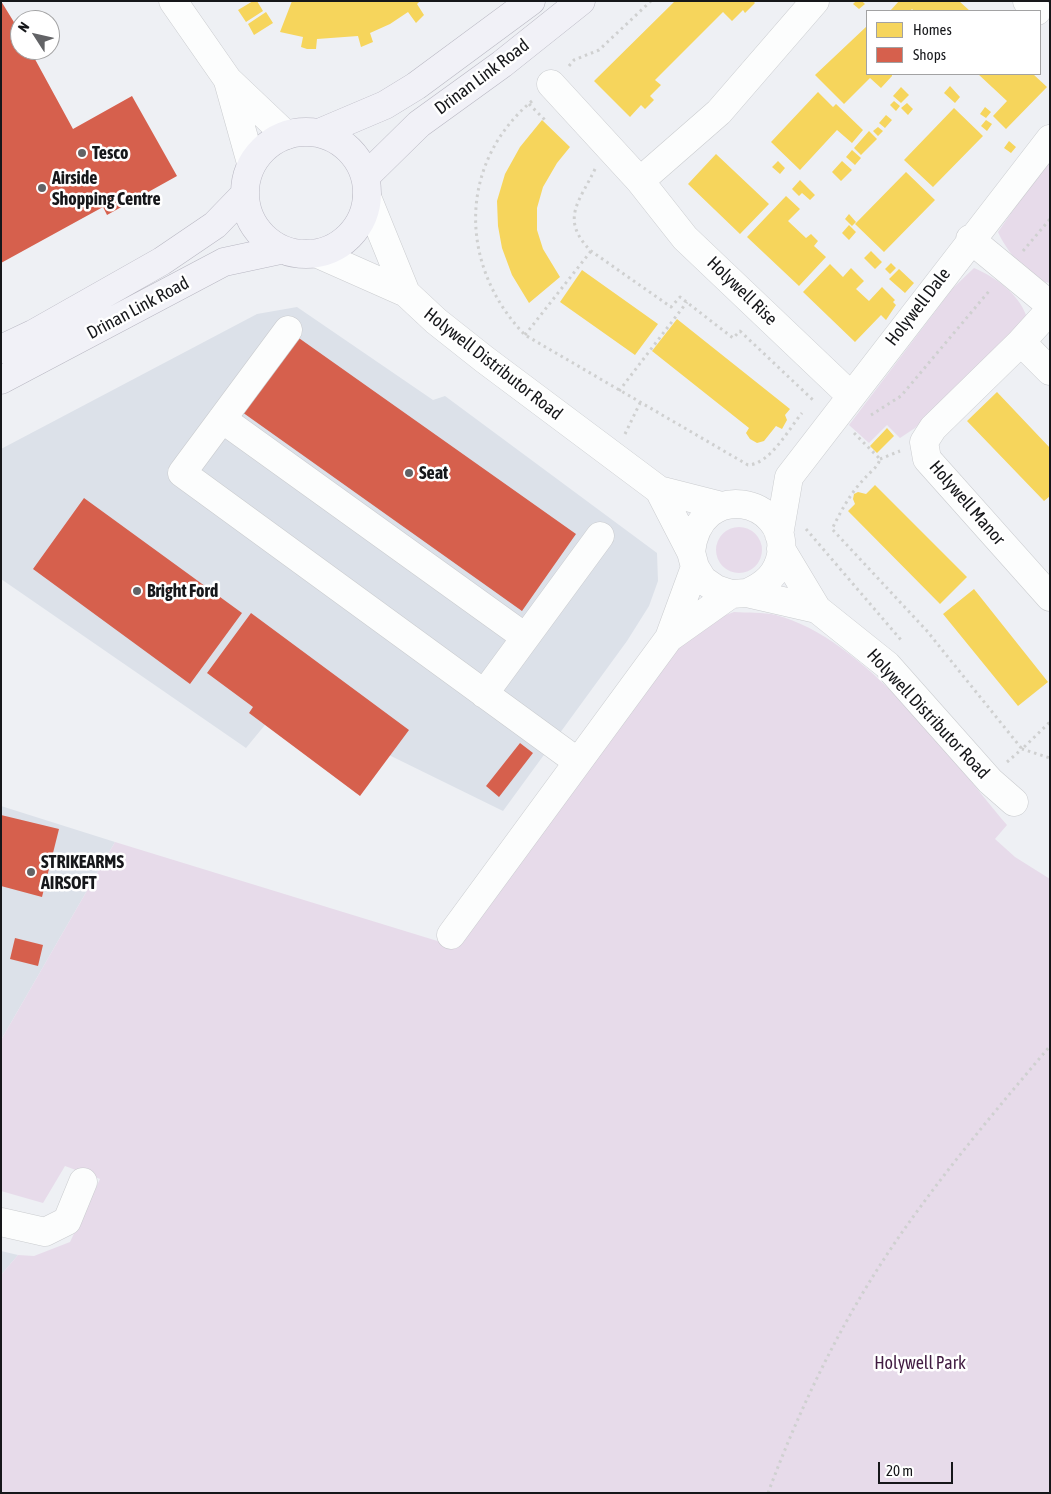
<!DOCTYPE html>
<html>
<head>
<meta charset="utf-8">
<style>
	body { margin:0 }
	#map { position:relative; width:1051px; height:1494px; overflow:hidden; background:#eef0f4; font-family:"Asap Condensed",sans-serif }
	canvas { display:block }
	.frame { position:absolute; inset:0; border:2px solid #16171a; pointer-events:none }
	.legend { position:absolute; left:866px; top:10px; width:175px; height:65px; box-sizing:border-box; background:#fff; border:1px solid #a2a2a3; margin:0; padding:6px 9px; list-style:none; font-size:15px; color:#16171a }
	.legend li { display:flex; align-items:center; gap:10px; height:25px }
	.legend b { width:25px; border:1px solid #a2a2a3 }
	.north { position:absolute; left:10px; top:10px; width:50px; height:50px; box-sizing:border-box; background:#fff; border:1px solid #a2a2a3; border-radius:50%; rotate:305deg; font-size:14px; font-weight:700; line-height:20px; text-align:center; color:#16171a }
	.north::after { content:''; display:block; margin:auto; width:18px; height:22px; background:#626366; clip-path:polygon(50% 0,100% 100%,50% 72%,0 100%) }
	.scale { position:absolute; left:878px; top:1462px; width:75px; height:22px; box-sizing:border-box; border:2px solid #16171a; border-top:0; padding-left:6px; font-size:15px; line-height:18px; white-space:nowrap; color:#16171a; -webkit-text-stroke:4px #fff; paint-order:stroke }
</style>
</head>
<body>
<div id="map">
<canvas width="1051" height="1494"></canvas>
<div class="frame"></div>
<ul class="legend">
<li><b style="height:14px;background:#f6d55c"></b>Homes</li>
<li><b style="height:14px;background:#d6604d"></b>Shops</li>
</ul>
<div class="north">N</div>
<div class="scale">20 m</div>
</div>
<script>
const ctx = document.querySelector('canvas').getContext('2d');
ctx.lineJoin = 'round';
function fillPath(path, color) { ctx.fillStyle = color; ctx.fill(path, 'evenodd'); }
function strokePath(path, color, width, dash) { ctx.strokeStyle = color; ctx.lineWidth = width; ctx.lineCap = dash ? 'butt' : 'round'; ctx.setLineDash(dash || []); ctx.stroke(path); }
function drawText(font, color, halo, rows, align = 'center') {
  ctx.font = font + ' "Asap Condensed",sans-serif'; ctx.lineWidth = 5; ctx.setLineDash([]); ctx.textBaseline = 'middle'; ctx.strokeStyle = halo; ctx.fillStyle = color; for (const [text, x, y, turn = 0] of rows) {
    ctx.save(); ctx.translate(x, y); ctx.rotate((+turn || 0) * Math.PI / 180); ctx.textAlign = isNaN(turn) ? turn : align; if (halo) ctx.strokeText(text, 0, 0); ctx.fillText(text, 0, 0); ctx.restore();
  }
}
fillPath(new Path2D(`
	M297 307 433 400 445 396 657 553 658 581 649 606 627 641 503 811 283 703 246 748 1 579V449L257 314Z
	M1 806 115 842 1 1040Z
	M1 1251 18 1255 1 1275Z`), '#dce1e9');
fillPath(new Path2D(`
	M1050 157V283C1030 281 1005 249 998 232Z
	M974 268C995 277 1018 293 1026 315L1016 331 915 428 900 438 887 425 869 443 849 425 953 288Z
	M716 550a23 23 0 1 1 46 0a23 23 0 1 1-46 0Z
	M734 612C747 613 763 612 776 615 864 638 950 757 1007 825L995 839 1015 857 1050 879V1493H1V1275L18 1255 34 1256 70 1242 100 1179 65 1166 43 1203 1 1191V1040L115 842 457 947 693 627Z`), '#e7dbea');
fillPath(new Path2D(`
	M253 1H257L263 11 246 22 238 10Z
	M292 1H420L417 4 424 15 416 23 408 12 390 24 370 33 373 42 361 47 358 36 317 39 316 49H307L301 47 303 37 280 32Z
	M675 1H753L755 3 745 13 743 10 732 21 723 12 655 80 661 85 650 96 654 100 645 109 641 105 630 117 594 81Z
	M856 1H862L865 4 859 9 853 4Z
	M899 1H959L970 11H914L912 9 910 11H890Z
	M266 12 273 23 254 35 248 24Z
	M867 26V74H892V76L881 88 870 78 844 104 815 75Z
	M978 74H1033L1047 87 1006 129 993 116 1007 101Z
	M950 86 960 97 955 103 944 93Z
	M901 87 909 95 901 103 893 96Z
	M818 92 833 107 836 104 863 130 852 143 837 130 800 170 771 142Z
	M894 101 900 106 896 111 890 105Z
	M907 103 913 109 908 115 901 108Z
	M985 107 991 112 986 118 980 114Z
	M954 108 983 136 933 187 904 160Z
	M886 115 892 120 885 128 879 123Z
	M542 120 570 147 557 163 543 187 537 208V230L543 249 560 277 529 303 512 275 502 248 498 226 497 201 505 174 520 147Z
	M986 120 992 124 987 131 981 126Z
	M878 127 883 131 878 136 873 131Z
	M869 131 877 139 861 155 854 148Z
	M1009 141 1016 147 1011 153 1004 148Z
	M852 150 861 158 855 165 846 157Z
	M716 154 769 204 740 234 688 184Z
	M778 161 785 168 780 174 772 167Z
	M842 161 852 170 841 181 832 172Z
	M906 172 935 200 884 252 855 224Z
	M800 180 815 195 810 200 802 193 799 196 792 189Z
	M786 196 800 209 788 221 806 238 811 234 818 241 814 246 826 257 799 286 747 237Z
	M849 214 856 222 852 226 845 219Z
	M849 225 856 232 849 240 842 233Z
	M871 251 882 262 875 269 864 258Z
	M891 263 896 268 890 274 885 269Z
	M830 264 843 277 851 268 864 281 856 289 869 301 882 287 895 300 893 302 896 305 886 320 881 315 855 342 803 292Z
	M899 269 914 283 905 293 889 279Z
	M582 270 658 324 635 355 560 302Z
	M677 319 790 409 785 415 787 420 782 429 776 426 764 441 757 443 750 439 746 433 749 428 652 351Z
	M997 392 1050 448V496L1044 501 967 421Z
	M887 428 894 436 877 453 870 446Z
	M875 485 967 577 940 604 848 511 855 504 853 499 854 494 858 492 866 494Z
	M974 589 1048 682 1018 706 943 614Z`), '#f6d55c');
fillPath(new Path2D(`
	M1 1 20 32V50H30L73 129 132 96 177 176 107 215 103 207 1 263Z
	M296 336 576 534 522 611 242 412Z
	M84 498 242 613 190 684 33 569Z
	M251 613 409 730 360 796 249 713 253 707 207 673Z
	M520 743 533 753 499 797 486 786Z
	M1 815 59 829 42 897 1 886Z
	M15 938 43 945 38 966 10 959Z`), '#d6604d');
const minor = new Path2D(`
	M173 1 228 80 286 135
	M1027 1 1037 11
	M228 81 251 163
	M551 84 640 181 685 238 850 395
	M640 181 719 112 815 1
	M367 197 406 293
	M970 239 1050 305
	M318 254 406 293 436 321 484 359 659 490 722 506
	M1050 310 1021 342 1050 371
	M288 330 182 473 578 762
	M1021 342 933 428 924 442 927 459 1050 597
	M222 419 525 637
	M659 490 691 552 695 567 703 580 716 589 731 594 747 593 817 609
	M779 535 789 477 1050 139
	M781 549 817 609 887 665 990 781 1014 802
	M691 552C699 478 789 498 781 555 777 575 765 585 747 593
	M669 638 731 594
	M484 694 600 536
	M451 935 669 638 695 567
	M1 1222 45 1232 67 1221 83 1182`);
const major = new Path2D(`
	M245 193a61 61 0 1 1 122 0a61 61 0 1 1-122 0Z
	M319 133 385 105 416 86 531 1
	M365 177 419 124 502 64 581 1
	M1 349 33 334 162 261 215 225 244 195
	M1 380 224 262 280 250`);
strokePath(minor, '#cacccf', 29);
strokePath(major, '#b8b7c2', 29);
strokePath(new Path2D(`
	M569 66 574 60 599 50 651 1
	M532 101C457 164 459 267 525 335L748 465C770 464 788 430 802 413
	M529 104 546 121
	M595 169C580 201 559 219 591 251L671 307 680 297 733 338 740 331 813 400
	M1023 251 1050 219
	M525 335 591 251
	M619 391 687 302
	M871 415 901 396 990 290
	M854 433 880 459C878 467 870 472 865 478 851 492 841 511 832 529L927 631 1022 749 1050 722
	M625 434 640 403
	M880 459 900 451
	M806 529 901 640
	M1007 762 1022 749 1050 758
	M768 1493C803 1399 849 1306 908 1224 952 1162 1001 1104 1050 1046`), '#cfd0d0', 3, [2.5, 4]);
strokePath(minor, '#fcfdfd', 28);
strokePath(major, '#f1f1f7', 28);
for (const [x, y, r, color] of [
	[82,153,5,"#626366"],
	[42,188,5,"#626366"],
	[409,473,5,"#626366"],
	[137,591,5,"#626366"],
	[31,872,5,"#626366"]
]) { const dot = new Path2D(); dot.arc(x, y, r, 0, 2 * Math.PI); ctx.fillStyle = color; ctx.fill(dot); strokePath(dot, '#fff', 2); }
drawText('18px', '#16171a', '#fff', [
	["Drinan Link Road",482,77,-37],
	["Holywell Rise",742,291,44],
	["Holywell Dale",918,307,-52],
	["Drinan Link Road",138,308,-28],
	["Holywell Distributor Road",493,364,38],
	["Holywell Manor",967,503,49],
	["Holywell Distributor Road",928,714,47]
]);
drawText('bold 18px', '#16171a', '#fff', [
	["Tesco",92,153],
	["Airside",52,178],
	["Shopping Centre",52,199],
	["Seat",419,473],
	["Bright Ford",147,591],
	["STRIKEARMS",41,862],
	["AIRSOFT",41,883]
], 'left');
drawText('18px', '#411b41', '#fff', [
	["Holywell Park",920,1363]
]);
</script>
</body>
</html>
